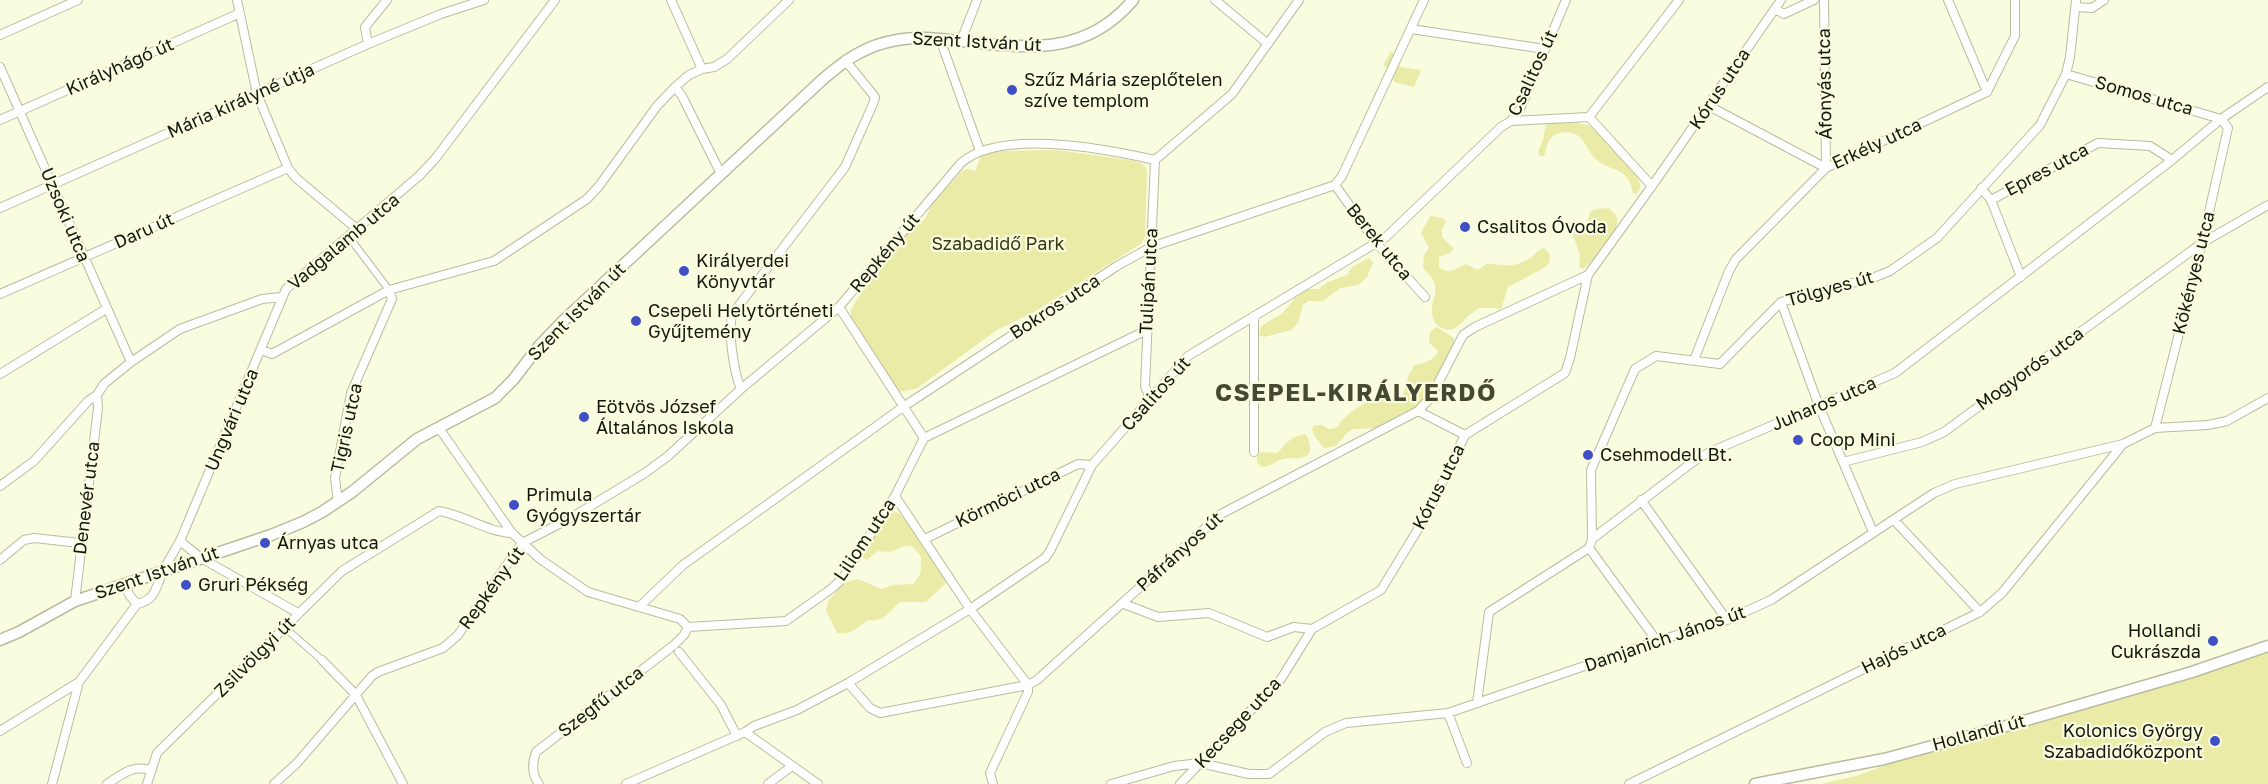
<!DOCTYPE html>
<html>
<head>
<meta charset="utf-8">
<style>
	body { margin:0 }
	canvas { display:block; background:#fafce0 }
</style>
</head>
<body>
<canvas width="2268" height="784"></canvas>
<script>
const ctx = document.querySelector('canvas').getContext('2d');
ctx.lineJoin = 'round';
function fillPath(path, color) { ctx.fillStyle = color; ctx.fill(path, 'evenodd'); }
function strokePath(path, color, width, dash) { ctx.strokeStyle = color; ctx.lineWidth = width; ctx.lineCap = dash ? 'butt' : 'round'; ctx.setLineDash(dash || []); ctx.stroke(path); }
function drawText(font, color, halo, rows, align = 'center') {
  ctx.font = font + ' "Golos Text",sans-serif'; ctx.lineWidth = 4.5; ctx.setLineDash([]); ctx.textBaseline = 'middle'; ctx.strokeStyle = halo; ctx.fillStyle = color; for (const [text, x, y, turn = 0] of rows) {
    ctx.save(); ctx.translate(x, y); ctx.rotate((+turn || 0) * Math.PI / 180); ctx.textAlign = isNaN(turn) ? turn : align; if (halo) ctx.strokeText(text, 0, 0); ctx.fillText(text, 0, 0); ctx.restore();
  }
}
fillPath(new Path2D(`
	M1390 52 1394 53 1400 67 1421 70 1414 87 1394 82 1389 68 1383 66Z
	M1557 121C1569 122 1588 123 1598 130 1606 135 1637 172 1639 181 1641 187 1640 189 1637 194L1633 193C1628 166 1614 173 1598 161 1589 154 1587 145 1581 138 1574 131 1558 130 1551 138 1547 142 1546 151 1544 156H1540L1538 152 1543 140 1546 125Z
	M1056 150 1130 160 1141 163 1147 169 1145 236 1142 243 1034 312 997 330 916 389 897 392 851 318V310L856 301 904 235 925 219 932 204 963 170 968 169 975 171 981 155 997 151Z
	M1608 208C1614 212 1619 217 1617 224 1615 236 1592 265 1582 269L1579 266 1580 255 1573 235 1576 232 1583 231 1591 211 1597 209Z
	M1430 216C1436 217 1443 216 1446 222L1442 230V237L1453 248 1452 252 1439 257V267C1448 275 1457 269 1466 264L1478 270 1486 264C1505 264 1510 269 1529 259 1535 256 1537 249 1544 248L1550 254 1549 263 1542 269 1508 287 1501 309C1494 308 1484 307 1478 309 1464 315 1456 338 1440 327 1436 324 1436 324 1434 320 1425 299 1449 292 1423 268L1424 255 1429 248 1421 233Z
	M1369 258 1373 262 1367 277 1358 285 1340 288 1323 301H1308L1303 305 1298 322 1292 330 1264 337 1259 335 1261 326 1283 313 1298 294 1308 289H1318L1328 282 1347 275 1352 267Z
	M1437 327 1454 338V343L1438 378 1421 403 1410 411 1404 412 1376 428 1353 429 1347 433 1336 446 1324 448 1314 435 1312 429 1314 425H1322L1329 429 1336 428C1348 411 1364 402 1384 397 1391 396 1397 398 1403 395L1409 374 1415 365C1424 363 1437 360 1438 350L1430 344C1428 336 1429 330 1437 327Z
	M1305 434C1309 437 1309 441 1310 447 1311 462 1293 457 1283 459 1274 461 1270 468 1261 467L1257 462V456L1261 452 1277 453C1287 443 1291 436 1305 434Z
	M896 512 902 516 947 579 946 583 926 602H900C890 611 884 623 868 620 857 628 851 635 837 633L826 611 828 601 844 583 857 579 882 589 893 585 914 584 921 572V557C909 539 907 546 893 551 889 553 882 551 878 551L867 560 863 558C864 546 883 514 896 512Z
	M2268 643V784H1821L1856 776 1902 759Z`), '#e9eba7');
const pedestrian = new Path2D(`
	M349 237 389 290
	M285 628 322 660`);
const minor = new Path2D(`
	M237 0 257 94 288 168 296 178 358 230
	M671 0 702 69
	M1215 0 1268 44
	M1948 0 1987 92
	M2076 7 2092 8 2104 0
	M1775 9 1784 14 1814 0
	M1411 29 1545 49
	M0 35 78 0
	M940 39 980 151
	M961 41 977 0
	M368 44 365 27 387 0
	M0 67 131 362
	M2066 74 2221 119
	M675 87 682 96 721 174
	M1709 106 1826 168 1824 0
	M1589 117 1679 0
	M1589 117 1652 186
	M0 120 240 13
	M1511 121 1589 117
	M1335 185 1377 244 1425 297
	M1981 188 1991 200 2021 277
	M1991 200 2098 143 2150 146 2172 160
	M0 208 368 44 441 14 484 0
	M0 294 288 168
	M1781 302 1819 406 1873 532
	M839 307 924 438
	M262 350 272 354 389 290 494 261 587 199 599 186 657 106 675 87 689 75 702 69 714 67 727 59 789 0
	M1694 360 1729 271 1736 259 1826 168 1987 92 2015 36V0
	M0 374 106 309
	M741 389C734 373 727 329 733 313L845 167 873 104 875 97 845 60
	M1151 401 1145 386 1155 160
	M1418 411 1465 435
	M439 428 512 533 540 559 588 592 680 619 688 627 786 621 831 589 842 579 895 496 924 438 1147 330
	M2155 428 2202 243 2228 128 2221 119
	M1254 452V316
	M1843 462 1922 442 1944 432 2202 243 2268 205
	M0 486 34 461 88 401 97 395 104 384 131 362 180 329 262 299 281 297
	M895 496 970 609 1028 685
	M1641 500 1727 620
	M338 502 335 478 351 393 392 299 389 290
	M1895 521 1980 612
	M925 539 1078 464 1092 465
	M1592 539 1591 470 1635 369 1656 356 1720 364 1781 302 1875 277 1890 271 1937 238 2040 125 2066 74 2070 57 2076 0
	M180 541 201 558 298 613
	M1589 548 1657 641
	M0 560 24 540 34 538 80 543
	M124 583 130 596 137 604
	M75 601 98 408 97 395
	M1124 604 1158 617 1209 613 1267 637 1294 627 1312 629 1381 590 1426 516 1465 435 1565 373 1570 358 1588 275 1652 186 1781 0
	M639 607 683 565 903 407 1117 266 1151 247 1335 185 1342 176 1424 0
	M679 652 721 705 737 736
	M322 660 356 695 403 784
	M848 683 870 708 880 713 1028 685 1037 680 1221 514 1418 411 1431 397 1463 335 1475 327 1588 275
	M1477 703 1489 612 1589 548 1592 539 1694 461 1710 452 1895 373 2172 160 2221 119 2268 87
	M1448 713 1467 763
	M0 731 79 682 137 604C158 600 156 583 165 567 170 558 175 550 180 541L286 289 419 176 435 159 555 0
	M745 732 818 784
	M52 784 79 682
	M107 784C123 774 131 765 151 770
	M147 784 157 753 342 571 439 511C464 515 487 532 512 533
	M274 784 297 763 372 676 378 672 443 648 458 635 522 543 569 519 645 473 668 456 741 389 839 307 961 163C1001 128 1106 149 1155 160L1232 94 1299 0
	M539 784C532 775 532 763 536 752L674 645 684 635 688 627
	M626 784 745 732 754 726 797 710 848 683 970 609 1045 558 1050 551 1092 465 1188 356 1386 237 1501 127 1511 121 1520 109 1566 0
	M768 784 792 766
	M993 784 990 773 1028 692V685
	M1111 784 1174 766 1200 763 1249 774H1269L1325 732 1346 723 1448 713 1657 641 1727 620 1771 600 1934 493 1955 484 2123 444 2155 428 2208 425 2227 421 2268 398
	M1180 784 1281 679 1312 629
	M1629 784 1980 612 2002 593 2123 444`);
const tertiary = new Path2D(`
	M0 640 19 632 75 601 271 535 303 522 322 512 352 492 417 439 495 398 513 380 539 346 563 321 822 80C845 60 866 45 897 40 918 36 939 39 960 41 1026 48 1085 57 1133 0
	M1755 784 1884 759 2010 725 2192 672 2268 646`);
strokePath(pedestrian, '#babba0', 8);
strokePath(minor, '#babba0', 10);
strokePath(tertiary, '#babba0', 13);
strokePath(pedestrian, '#fff', 6);
strokePath(minor, '#fff', 8);
strokePath(tertiary, '#fff', 10);
for (const [x, y, r, color] of [
	[1012,90,6,"#4050c4"],
	[1465,227,6,"#4050c4"],
	[684,271,6,"#4050c4"],
	[636,321,6,"#4050c4"],
	[584,417,6,"#4050c4"],
	[1798,440,6,"#4050c4"],
	[1588,455,6,"#4050c4"],
	[514,505,6,"#4050c4"],
	[265,543,6,"#4050c4"],
	[186,585,6,"#4050c4"],
	[2213,641,6,"#4050c4"],
	[2215,741,6,"#4050c4"]
]) { const dot = new Path2D(); dot.arc(x, y, r, 0, 2 * Math.PI); ctx.fillStyle = color; ctx.fill(dot); strokePath(dot, '#fafce0', 2); }
drawText('18px', '#16160d', '#fafce0', [
	["Szent István út",977,42,3],
	["Királyhágó út",120,67,-24],
	["Csalitos út",1533,73,-65],
	["Áfonyás utca",1825,84,-91],
	["Kórus utca",1720,89,-56],
	["Somos utca",2144,96,16],
	["Mária királyné útja",241,101,-24],
	["Erkély utca",1877,144,-25],
	["Epres utca",2047,170,-28],
	["Uzsoki utca",65,215,67],
	["Daru út",144,231,-24],
	["Vadgalamb utca",344,242,-40],
	["Berek utca",1379,242,51],
	["Repkény út",885,253,-50],
	["Kökényes utca",2194,273,-76],
	["Tulipán utca",1149,281,-87],
	["Tölgyes út",1830,289,-16],
	["Bokros utca",1055,307,-33],
	["Szent István út",577,312,-45],
	["Mogyorós utca",2030,369,-36],
	["Csalitos út",1156,394,-48],
	["Juharos utca",1824,404,-23],
	["Ungvári utca",232,420,-67],
	["Tigris utca",347,428,-78],
	["Kórus utca",1439,487,-63],
	["Denevér utca",87,498,-83],
	["Körmöci utca",1008,498,-26],
	["Liliom utca",865,540,-56],
	["Páfrányos út",1180,552,-42],
	["Szent István út",157,573,-19],
	["Repkény út",492,588,-54],
	["Damjanich János út",1665,639,-19],
	["Hajós utca",1904,649,-26],
	["Zsilvölgyi út",255,657,-45],
	["Szegfű utca",601,702,-38],
	["Kecsege utca",1238,723,-47],
	["Hollandi út",1979,733,-15]
]);
drawText('18px', '#16160d', '#fafce0', [
	["Szűz Mária szeplőtelen",1024,80],
	["szíve templom",1024,101],
	["Csalitos Óvoda",1477,227],
	["Királyerdei",696,261],
	["Könyvtár",696,282],
	["Csepeli Helytörténeti",648,311],
	["Gyűjtemény",648,332],
	["Eötvös József",596,407],
	["Általános Iskola",596,428],
	["Coop Mini",1810,440],
	["Csehmodell Bt.",1600,455],
	["Primula",526,495],
	["Gyógyszertár",526,516],
	["Árnyas utca",277,543],
	["Gruri Pékség",198,585],
	["Hollandi",2201,631,"right"],
	["Cukrászda",2201,652,"right"],
	["Kolonics György",2203,731,"right"],
	["Szabadidőközpont",2203,752,"right"]
], 'left');
drawText('18px', '#383812', '#fafce0', [
	["Szabadidő Park",998,244]
]);
ctx.letterSpacing = '1.5px';
drawText('bold 24px', '#474831', '#fafce0', [
	["CSEPEL-KIRÁLYERDŐ",1356,393]
]);
ctx.letterSpacing = '0px';
</script>
</body>
</html>
